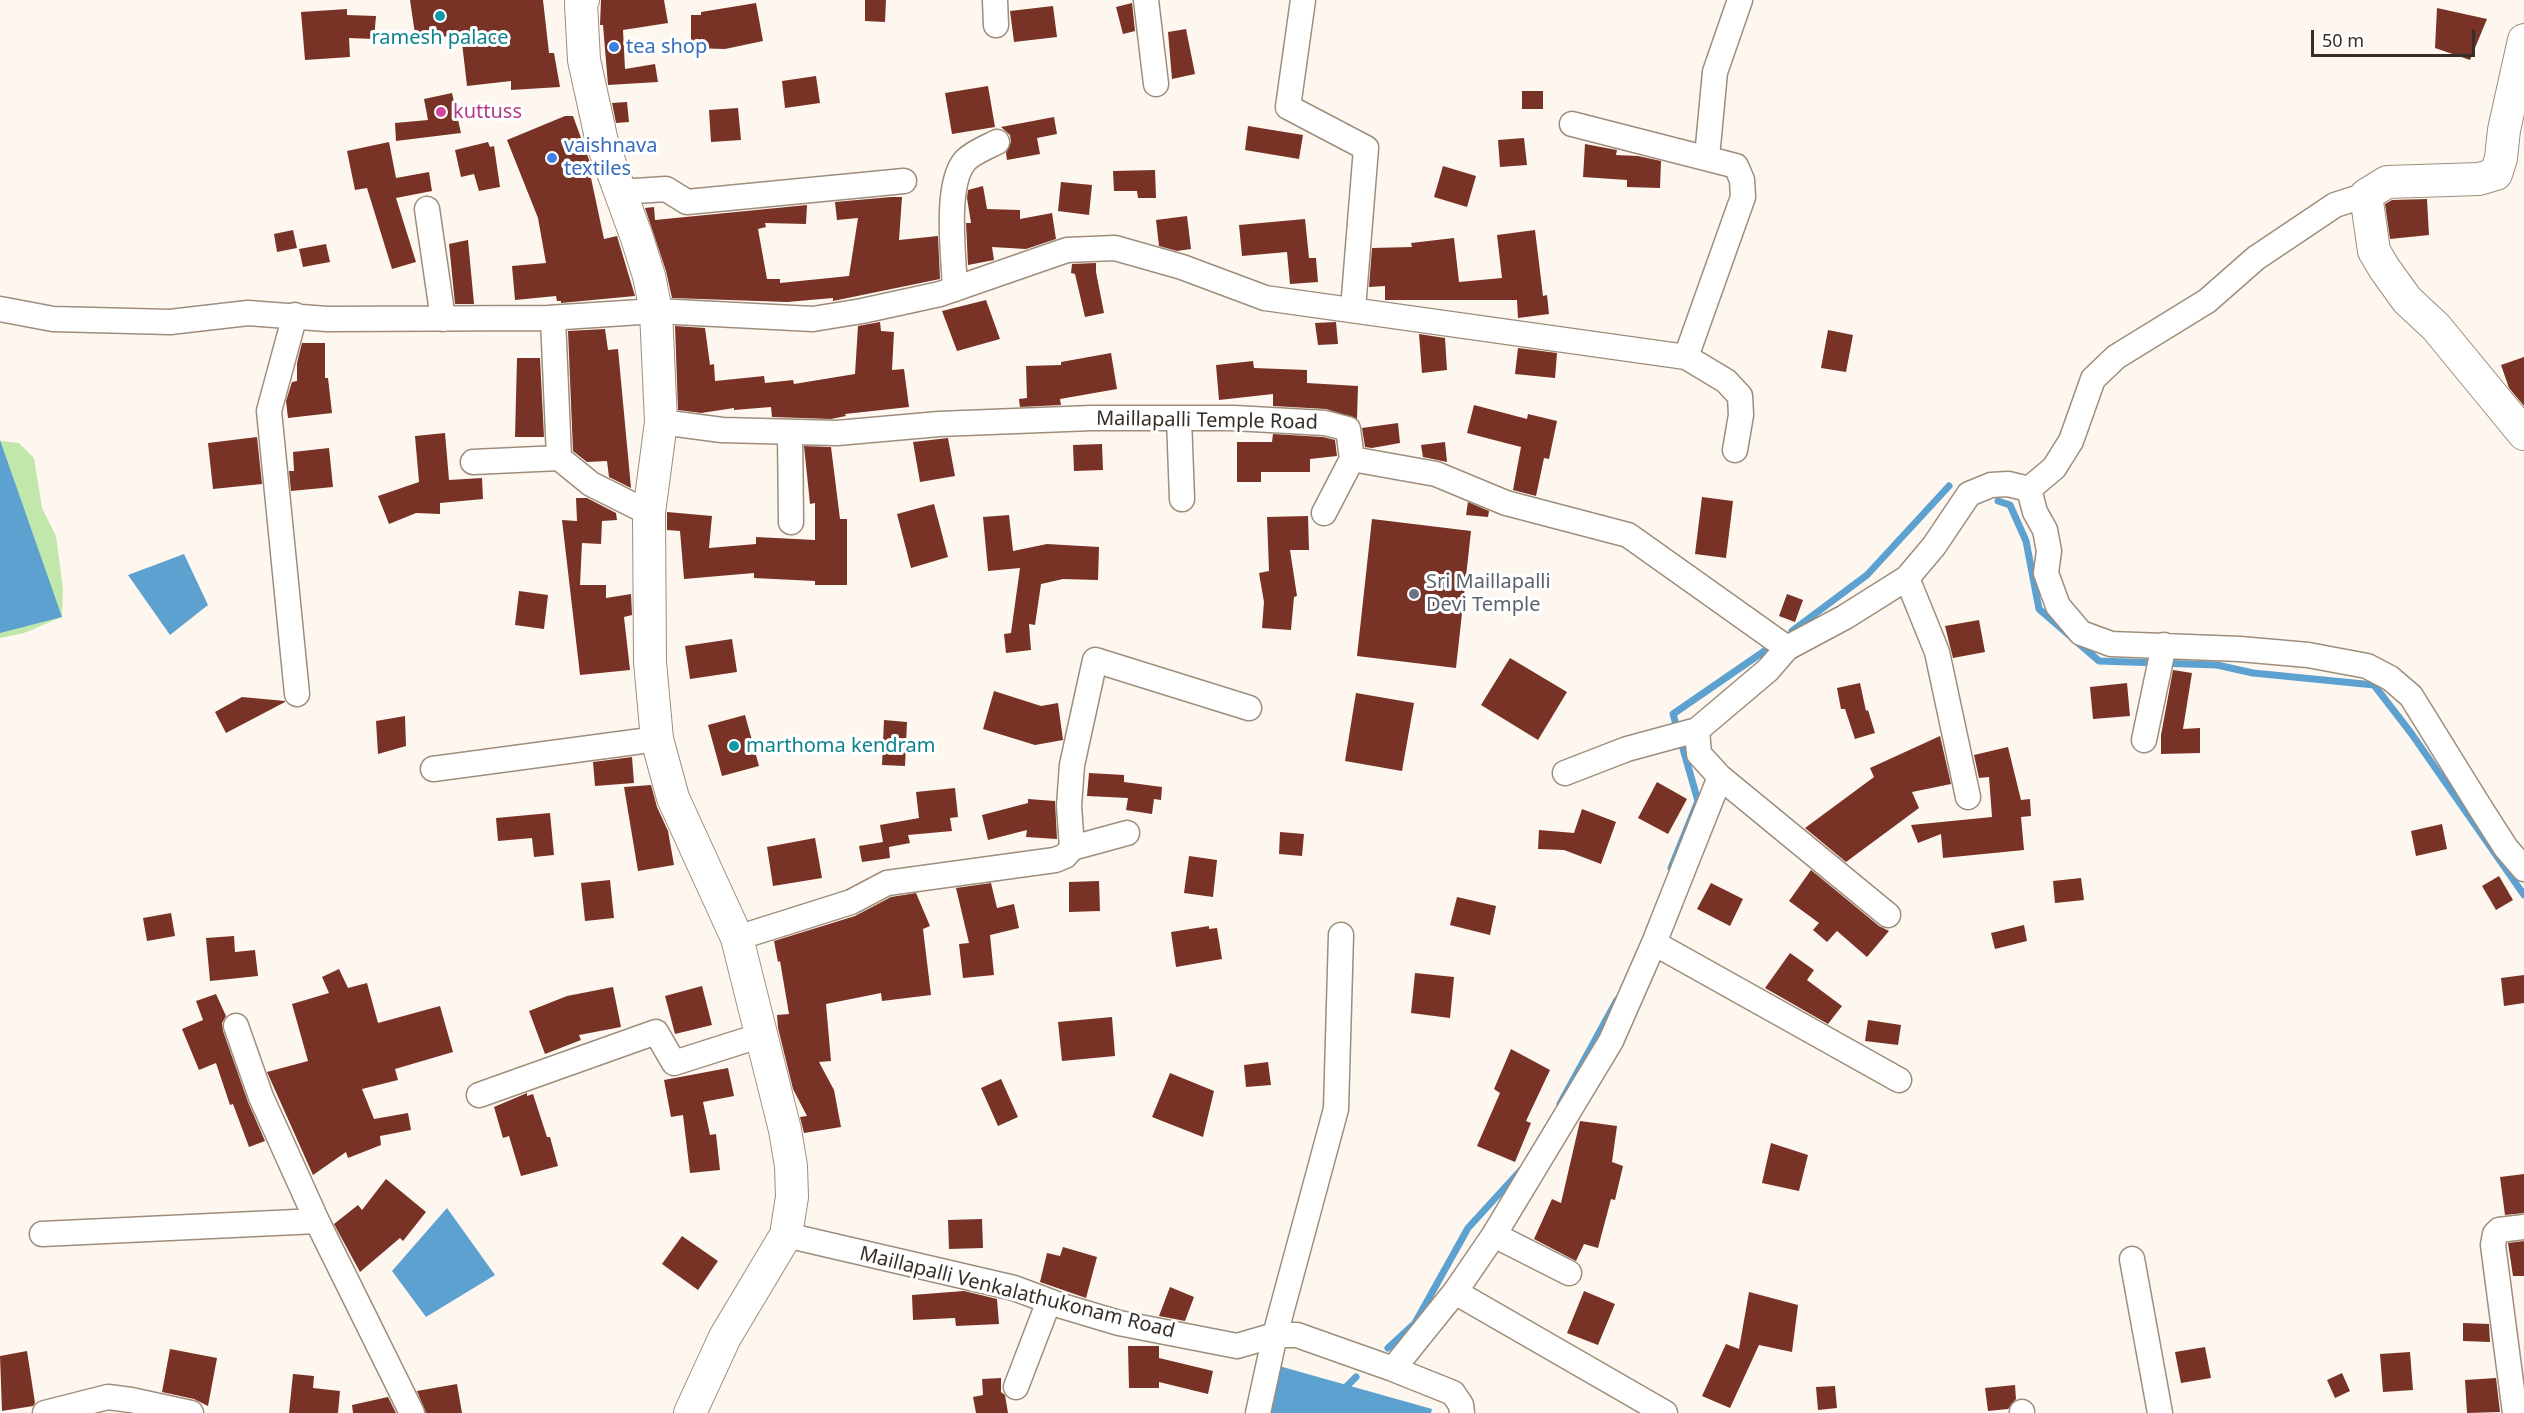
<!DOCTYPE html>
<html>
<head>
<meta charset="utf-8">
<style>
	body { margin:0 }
	#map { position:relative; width:2524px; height:1413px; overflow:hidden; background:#fef7ef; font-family:"Noto Sans",sans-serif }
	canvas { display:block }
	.scale { position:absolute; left:2311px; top:30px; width:164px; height:27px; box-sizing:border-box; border:3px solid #362f28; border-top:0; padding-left:8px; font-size:18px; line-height:21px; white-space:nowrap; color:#362f28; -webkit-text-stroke:4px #fff; paint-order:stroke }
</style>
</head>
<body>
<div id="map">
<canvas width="2524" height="1413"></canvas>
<div class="scale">50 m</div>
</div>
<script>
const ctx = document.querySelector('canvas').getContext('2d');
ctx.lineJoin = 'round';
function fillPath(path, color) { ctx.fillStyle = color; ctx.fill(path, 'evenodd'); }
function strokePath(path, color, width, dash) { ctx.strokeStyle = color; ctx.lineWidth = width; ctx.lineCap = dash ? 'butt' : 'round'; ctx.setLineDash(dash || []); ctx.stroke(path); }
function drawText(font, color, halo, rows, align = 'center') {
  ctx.font = font + ' "Noto Sans",sans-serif'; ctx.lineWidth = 6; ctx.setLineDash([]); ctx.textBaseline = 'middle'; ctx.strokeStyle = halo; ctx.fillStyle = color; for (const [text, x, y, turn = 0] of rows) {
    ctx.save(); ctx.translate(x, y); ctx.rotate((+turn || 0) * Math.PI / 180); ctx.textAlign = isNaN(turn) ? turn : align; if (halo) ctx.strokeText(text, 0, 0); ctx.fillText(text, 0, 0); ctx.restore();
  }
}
fillPath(new Path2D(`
	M0 441 19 443 34 458 42 508 56 536 63 589 62 617 24 633 0 638Z`), '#c2e7ab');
fillPath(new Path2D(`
	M0 440 62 617 0 633Z
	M184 554 208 605 170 635 128 575Z
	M447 1208 495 1275 426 1317 392 1271Z
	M1272 1364 1432 1409 1431 1413H1263Z`), '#5ca1d0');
strokePath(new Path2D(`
	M1998 501 2010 505 2026 541 2039 609 2099 661 2217 665 2253 673 2374 685 2411 733 2524 895
	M1792 631 1867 575 1949 486
	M1671 868 1698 801 1673 714 1766 650
	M1560 1104 1617 1000
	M1388 1348 1415 1323 1468 1228 1521 1170
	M1341 1392 1356 1377`), '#5ca1d0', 7);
fillPath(new Path2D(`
	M410 0H543L549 53H554L560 87 511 90V81L467 86 461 34 416 41Z
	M601 0H664L668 23 623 30 625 69 655 64 658 82 608 85 603 25H600Z
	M865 0H886L885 22 865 21Z
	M756 3 763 41 725 49 691 48V15H701V12Z
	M1132 3 1135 31 1123 34 1116 7Z
	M1053 6 1057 37 1014 42 1010 11Z
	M2437 8 2487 19 2470 60 2435 48Z
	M347 9V15L376 16 374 39 349 38 350 57 305 60 301 12Z
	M1186 29 1195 74 1172 79 1168 32Z
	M816 76 820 103 785 108 782 81Z
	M988 86 995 127 952 134 945 93Z
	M1522 91H1543V109H1522Z
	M452 93 461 133 396 141 395 123 428 120 424 99Z
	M627 102 629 122 616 123 612 103Z
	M738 108 741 140 711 142 709 110Z
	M565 116H573L595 176 591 178 604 239 617 236 635 296 561 303V301H557L556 296 515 300 512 266 546 263 538 218 507 140Z
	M1054 117 1057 134 1037 138 1040 154 1007 160 1006 153 1011 142 1010 135 1001 127Z
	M1248 126 1303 135 1299 159 1245 150Z
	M1524 138 1527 165 1500 167 1498 140Z
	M389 142 396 178 429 172 432 191 396 198 416 262 392 269 367 188 355 190 347 151Z
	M488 142 490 147 494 146 500 187 479 191 474 174 461 177 455 150Z
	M1585 144 1617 150 1616 155 1638 156 1661 161 1660 188 1627 187V180L1583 177Z
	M1443 166 1476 176 1467 207 1434 197Z
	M1155 170 1156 198H1138L1137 191H1114L1113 171Z
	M1061 182 1092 185 1089 215 1058 211Z
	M983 186 987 209 1020 210V219L1052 213 1056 239 1026 249 992 247 994 260 968 265 966 223H971L967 198 968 190Z
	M891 197H902L899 240 938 236 940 279 833 301V298L787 302 672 298 666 271 645 208 654 207 655 220 807 205 806 224 765 223 766 227 758 229 767 279H780V283L849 276 858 218 837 220 835 202Z
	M2427 199 2429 235 2390 239 2385 204 2392 200Z
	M1187 216 1191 249 1177 251 1159 246 1156 220Z
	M1305 219 1309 258H1316L1318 282 1290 284 1287 252 1242 256 1239 225Z
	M293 230 297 248 277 252 274 234Z
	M1535 230 1543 296 1547 295 1549 314 1518 318 1517 300H1385V286L1369 287 1372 248 1412 247 1411 243 1454 238 1459 282 1502 278 1497 235Z
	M468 240 474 304H455L449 244Z
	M326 244 330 262 303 267 299 249Z
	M1096 263V272L1104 313 1085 317 1075 274 1071 273 1072 264Z
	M986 300 1000 339 957 351 942 311Z
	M880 322 881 331 894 332 892 370 904 369 909 407 845 414 846 416 831 419 772 417 771 407 734 410V408L701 413 678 410 675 326 705 328 710 365 714 364 715 381 764 376 765 383 793 380 794 384 855 374 858 326Z
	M1336 322 1338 344 1318 345 1315 323Z
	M605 329 608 350 618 349 631 488 609 477 607 461 587 462 573 451 568 331Z
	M1828 330 1853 335 1846 372 1821 368Z
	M1419 334 1445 338 1447 370 1422 373Z
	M302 343H325V378H328L332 413 288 418 286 401 292 382 297 381V363Z
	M1518 348 1557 353 1555 378 1515 374Z
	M1111 353 1117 389 1060 399 1061 405 1020 407 1019 399 1027 398 1026 366 1061 365V362Z
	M2524 357V406L2509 388 2501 365Z
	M517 358H540L544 437H515Z
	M1253 361 1254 368 1307 370V383L1358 386 1357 419 1326 409 1273 406V394L1219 400 1216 365Z
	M1474 405 1527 419 1528 414 1557 421 1549 459 1544 458 1536 496 1513 490 1521 447 1467 433Z
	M1398 423 1400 443 1372 448 1365 447 1362 428Z
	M445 433 449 480 482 478 483 499 440 503V514L416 513 389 524 378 496 419 482 415 436Z
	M1273 434 1323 437 1335 440 1337 456 1310 459V472H1261V482H1237V442H1272Z
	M257 437 262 484 213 489 208 443Z
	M948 438 955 476 920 482 913 442Z
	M1445 442 1447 462 1423 457 1421 445Z
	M1102 444 1103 470 1074 471 1073 445Z
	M804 446 831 447 840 519H847V585H815V581L754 578V573L684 579 680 531 667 530V512L712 516 709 548 756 544V537L815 540V503L810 504Z
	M329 448 333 487 291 491 289 471H294L293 452Z
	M1702 497 1733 501 1726 558 1695 554Z
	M576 498H587L616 513 617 520 602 521 601 544 582 543 580 585H606V598L631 594 632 615 624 617 630 670 580 675 562 520 577 521Z
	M1468 502 1489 511 1488 517 1466 515Z
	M934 504 948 557 911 568 897 514Z
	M1009 515 1013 551 1047 544 1099 547 1098 580 1063 579 1041 584 1035 625 1029 624 1031 650 1006 653 1004 634 1011 633 1020 568 988 571 983 517Z
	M1308 516 1309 550H1290L1297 596 1294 597 1291 630 1262 628 1264 602 1259 573 1269 571 1267 517Z
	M1372 519 1471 531 1456 668 1357 656Z
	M519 591 548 595 544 629 515 625Z
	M1787 594 1803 600 1795 622 1779 616Z
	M1979 620 1985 652 1953 658 1945 626Z
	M732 639 737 672 690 679 685 646Z
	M1510 658 1567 692 1538 740 1481 705Z
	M2173 670 2192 673 2183 729 2200 728V753L2161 754V735Z
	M1860 683 1866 711 1868 710 1875 733 1855 739 1845 709H1841L1837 688Z
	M2127 683 2130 716 2093 719 2090 687Z
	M994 691 1041 706 1058 703 1063 740 1035 745 983 729Z
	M1356 693 1414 703 1402 771 1345 761Z
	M242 697 285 701V702L226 733 215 712Z
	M745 715 759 766 722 776 708 725Z
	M405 716 406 746 378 754 376 721Z
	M884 720 907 722 905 766 882 765Z
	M1940 736 1951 784 1912 792 1919 808 1846 862 1805 828 1874 777 1870 768Z
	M2008 747 2021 800 2030 799 2031 816 2021 817 2024 850 1943 858 1941 834 1918 843 1911 825 1992 817 1989 777 1979 778 1974 755Z
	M632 757 634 783 595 786 593 762Z
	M1089 773 1124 775V782L1162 787 1161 800 1154 799 1152 814 1126 810 1128 798 1087 796Z
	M1657 782 1687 799 1668 834 1638 818Z
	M651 785 657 807 668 831 674 865 638 871 624 787Z
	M955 788 958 817 950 818 952 831 908 835 910 843 889 847 890 858 862 862 859 846 883 842 880 825 919 818 916 792Z
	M1028 799 1055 801 1057 839 1026 837 1027 830 988 840 982 815 1028 803Z
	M1582 809 1616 822 1601 864 1564 850 1538 849 1539 830 1574 833Z
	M550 813 554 855 534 857 532 838 498 841 496 818Z
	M2442 824 2447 849 2416 856 2411 831Z
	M1280 832 1304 834 1302 856 1279 854Z
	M815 838 822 878 773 886 767 847Z
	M1189 856 1217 860 1213 897 1184 893Z
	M1811 870 1879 926 1889 931 1867 957 1837 931 1827 942 1813 930 1819 923 1789 901Z
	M2499 876 2513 900 2496 910 2482 886Z
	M2081 878 2084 900 2055 903 2053 881Z
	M610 880 614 918 585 921 581 883Z
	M1099 881 1100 911 1069 912V882Z
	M991 883 997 908 1014 904 1019 928 990 935 994 975 963 978 959 944 969 943 956 888Z
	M1711 883 1743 899 1730 926 1697 909Z
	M916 893 930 926 923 929 931 995 882 1001 881 993 826 1004 831 1061 819 1062 834 1090 841 1127 804 1133 800 1117 807 1116 793 1089 778 1028 777 1015 789 1014 780 961 778 962 774 941 855 916 891 897Z
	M1457 897 1496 906 1490 935 1450 925Z
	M171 913 175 936 147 941 143 918Z
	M2024 925 2027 941 1995 949 1991 933Z
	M1209 926V929L1217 928 1222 959 1176 967 1171 932Z
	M234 936 235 952 255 950 258 976 210 981 206 938Z
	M1790 953 1814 970 1807 980 1842 1006 1828 1024 1765 988Z
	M339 969 348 988 367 983 378 1023 440 1006 453 1052 395 1069 398 1080 362 1089 374 1119 408 1113 411 1130 380 1136 381 1145 348 1158 346 1152 313 1175 267 1072 308 1061 292 1004 329 993 322 977Z
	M1415 973 1454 977 1450 1018 1411 1013Z
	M2524 975V1003L2504 1006 2501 978Z
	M702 986 712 1025 675 1034 665 996Z
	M613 987 621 1027 579 1035 581 1040 545 1054 529 1011 567 996Z
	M216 994 226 1016 222 1023 223 1031 248 1102 265 1141 249 1147 233 1104 230 1105 216 1063 199 1070 182 1029 203 1020 196 1001Z
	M1112 1017 1115 1056 1062 1061 1058 1022Z
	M1868 1020 1901 1025 1898 1045 1865 1041Z
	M1511 1049 1550 1070 1526 1121 1531 1123 1515 1162 1477 1146 1500 1093 1494 1089Z
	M1268 1062 1271 1085 1246 1087 1244 1065Z
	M728 1068 734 1096 703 1102 710 1135 716 1134 720 1170 690 1173 683 1115 671 1117 664 1080Z
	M1170 1073 1214 1091 1203 1137 1152 1117Z
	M1001 1079 1018 1117 998 1126 981 1088Z
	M527 1093V1096L533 1094 547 1137H550L558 1166 521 1176 509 1136 503 1138 494 1107Z
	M1580 1121 1617 1126 1612 1162 1623 1166 1615 1200 1611 1199 1598 1248 1584 1244 1576 1261 1534 1239 1552 1199 1561 1203Z
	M1771 1143 1808 1155 1799 1191 1762 1183Z
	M2524 1174V1213L2505 1215 2500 1177Z
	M386 1179 426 1212 403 1241 400 1238 360 1272 334 1224 358 1205 362 1210Z
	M982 1219 983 1248 949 1249 948 1220Z
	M682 1236 718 1261 698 1290 662 1264Z
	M2524 1241V1276H2513L2508 1243Z
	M1063 1247 1097 1257 1086 1298 1040 1282 1047 1253 1060 1256Z
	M1170 1287 1194 1297 1185 1321 1159 1316Z
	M964 1291 997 1299 999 1324 956 1326 955 1318 913 1320 912 1295Z
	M1584 1291 1615 1304 1598 1345 1567 1333Z
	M1749 1292 1798 1305 1792 1352 1759 1345 1730 1408 1702 1396 1726 1344 1739 1349Z
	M2463 1323 2489 1324 2490 1342 2463 1341Z
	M1128 1346H1159V1358L1213 1371 1208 1394 1159 1382V1388H1129Z
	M2205 1347 2211 1378 2181 1383 2175 1352Z
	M170 1349 217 1358 208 1406 194 1399 162 1392Z
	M27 1351 35 1403 33 1406 2 1411 0 1356Z
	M2410 1352 2413 1390 2383 1392 2380 1354Z
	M2342 1373 2350 1391 2335 1398 2327 1380Z
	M293 1374 314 1376 313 1388 340 1391 338 1413H289Z
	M1001 1378V1392L1005 1395 1008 1413H976L973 1397 983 1395 982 1379Z
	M2496 1378 2500 1412 2467 1413 2465 1380Z
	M457 1384 462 1413H426L417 1391Z
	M2015 1385 2016 1399 2008 1409 1988 1411 1985 1388Z
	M1835 1386 1837 1408 1818 1410 1816 1387Z
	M388 1397 396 1413H353L352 1405Z`), '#783326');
const minor = new Path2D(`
	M995 0 996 25
	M1146 0 1156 84
	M1303 0 1288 107 1366 148 1353 309
	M1572 124 1736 166 1742 180 1743 197 1686 357
	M1707 157 1715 72 1740 0
	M620 192 666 189 687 202 904 181
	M427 209 443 319
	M955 289C954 259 944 185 965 161 972 153 987 147 997 142
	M0 309 53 319 170 322 248 313 327 319 548 318 656 311 813 319 862 311 940 294 1067 250 1115 248 1182 267 1265 298 1686 357 1726 381 1740 396 1741 415 1735 450
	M295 315 269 411 297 694
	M553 318 559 458
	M1179 418 1182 499
	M661 422 722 430 837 433 939 424 1092 418H1234L1325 423 1348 429 1352 459 1436 474 1506 503 1628 535 1787 648
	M790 432 791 522
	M473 462 559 458 591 484 649 513
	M2029 489 2035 512 2045 530 2049 551 2046 573 2058 606 2081 633 2111 644 2240 649 2308 655 2367 666 2390 678 2411 696 2481 809 2506 848 2524 869
	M1324 513 1352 459
	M1907 578 1937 652 1968 797
	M2144 740 2164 645
	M433 769 657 739
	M1565 773 1627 749 1697 730
	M1720 777 1888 915
	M1072 848 1127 833
	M737 938 851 902 887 883 1055 860 1065 856 1072 848 1069 806 1072 765 1095 660 1249 708
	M1654 943 1899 1080
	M236 1026 261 1097 317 1221 412 1413
	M479 1095 656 1032 674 1063 762 1035
	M42 1234 317 1221
	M786 1235 1014 1288 1062 1306 1119 1323 1237 1346 1275 1335H1297L1393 1369 1455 1292 1494 1235 1611 1041 1654 943 1720 777 1699 754 1697 730 1768 670 1787 648 1845 617 1907 578 1934 546 1969 494 1991 485 2008 484 2029 489 2054 468 2071 441 2093 379 2116 357 2207 301 2256 258 2335 205 2366 195
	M1494 1235 1569 1273
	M2132 1259 2160 1413
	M1455 1292 1665 1413
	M1393 1369 1453 1393 1461 1405 1462 1413
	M1016 1387 1049 1301
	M2022 1412V1413
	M45 1413 108 1397 131 1400 191 1413
	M1258 1413 1275 1335 1336 1109 1341 935
	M2515 1413 2493 1245 2495 1234 2499 1230 2524 1227`);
const major = new Path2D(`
	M583 0 581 4 584 60 602 142 637 238 649 276 656 311 661 422 649 513 650 662 657 739 673 798 737 938 785 1130 791 1166 792 1197 786 1235 725 1337 690 1413
	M2524 40 2504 130 2501 158 2496 174 2479 179 2387 182 2366 195 2374 251 2384 268 2407 300 2436 327 2524 434`);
strokePath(minor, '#9e8d7b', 27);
strokePath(major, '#9e8d7b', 34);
strokePath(minor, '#fff', 24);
strokePath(major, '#fff', 32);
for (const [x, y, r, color] of [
	[440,16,6,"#0f9aa8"],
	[614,47,6,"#3f7fe0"],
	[441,112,6,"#d1479c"],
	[552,158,6,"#3f7fe0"],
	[1414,594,6,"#6b7280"],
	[734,746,6,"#0f9aa8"]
]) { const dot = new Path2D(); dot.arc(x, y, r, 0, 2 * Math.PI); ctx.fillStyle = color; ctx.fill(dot); strokePath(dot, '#fff', 2); }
drawText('20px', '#0d838f', '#fff', [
	["ramesh palace",440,38],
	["marthoma kendram",746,746,"left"]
]);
drawText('20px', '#366cbe', '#fff', [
	["tea shop",626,47],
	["vaishnava",564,146],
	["textiles",564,169]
], 'left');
drawText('20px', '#b23c85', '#fff', [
	["kuttuss",453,112]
], 'left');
drawText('20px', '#362f28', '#fff', [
	["Maillapalli Temple Road",1207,421,1],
	["Maillapalli Venkalathukonam Road",1017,1293,14]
]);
drawText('20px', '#5b616d', '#fff', [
	["Sri Maillapalli",1426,582],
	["Devi Temple",1426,605]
], 'left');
</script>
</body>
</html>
